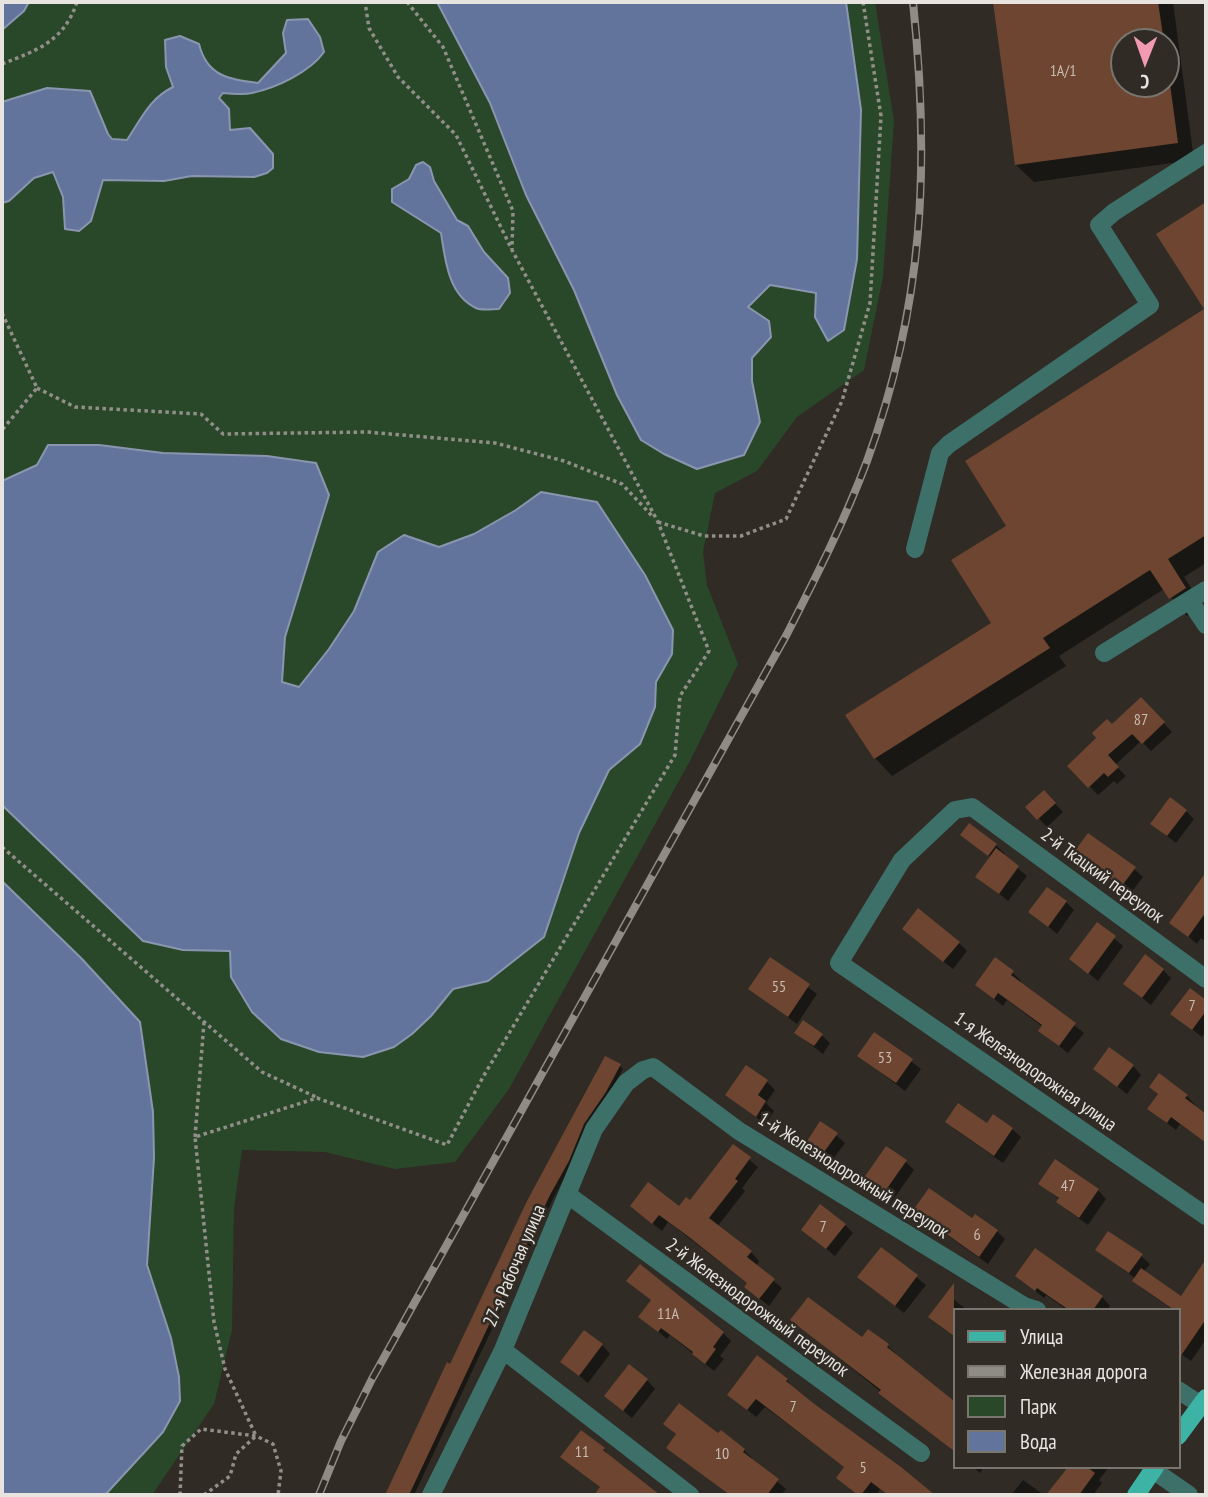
<!DOCTYPE html>
<html>
<head>
<meta charset="utf-8">
<style>
	body { margin:0 }
	#map { position:relative; width:1208px; height:1497px; overflow:hidden; background:#302b24; font-family:"PT Sans Narrow",sans-serif }
	canvas { display:block }
	.frame { position:absolute; inset:0; border:4px solid #e7e4df; pointer-events:none }
	.legend { position:absolute; left:953px; top:1308px; width:228px; height:161px; box-sizing:border-box; background:#302b24; border:2px solid #79756f; margin:0; padding:9px 12px; list-style:none; font-size:21px; color:#e7e4df }
	.legend li { display:flex; align-items:center; gap:14px; height:35px }
	.legend b { width:35px; border:2px solid #79756f }
	.north { position:absolute; left:1110px; top:28px; width:70px; height:70px; box-sizing:border-box; background:#302b24; border:2px solid #79756f; border-radius:50%; rotate:181deg; font-size:19px; font-weight:700; line-height:28px; text-align:center; color:#e7e4df }
	.north::after { content:''; display:block; margin:auto; width:24px; height:32px; background:#f19ab2; clip-path:polygon(50% 0,100% 100%,50% 72%,0 100%) }
</style>
</head>
<body>
<div id="map">
<canvas width="1208" height="1497"></canvas>
<div class="frame"></div>
<ul class="legend">
<li><b style="height:9px;background:#3db3a6"></b>Улица</li>
<li><b style="height:9px;background:#8f8b85"></b>Железная дорога</li>
<li><b style="height:19px;background:#29482a"></b>Парк</li>
<li><b style="height:19px;background:#62749b"></b>Вода</li>
</ul>
<div class="north">С</div>
</div>
<script>
const ctx = document.querySelector('canvas').getContext('2d');
ctx.lineJoin = 'round';
function fillPath(path, color) { ctx.fillStyle = color; ctx.fill(path, 'evenodd'); }
function strokePath(path, color, width, dash) { ctx.strokeStyle = color; ctx.lineWidth = width; ctx.lineCap = dash ? 'butt' : 'round'; ctx.setLineDash(dash || []); ctx.stroke(path); }
function drawText(font, color, halo, rows, align = 'center') {
  ctx.font = font + ' "PT Sans Narrow",sans-serif'; ctx.lineWidth = 5; ctx.setLineDash([]); ctx.textBaseline = 'middle'; ctx.strokeStyle = halo; ctx.fillStyle = color; for (const [text, x, y, turn = 0] of rows) {
    ctx.save(); ctx.translate(x, y); ctx.rotate((+turn || 0) * Math.PI / 180); ctx.textAlign = isNaN(turn) ? turn : align; if (halo) ctx.strokeText(text, 0, 0); ctx.fillText(text, 0, 0); ctx.restore();
  }
}
fillPath(new Path2D(`
	M2 2H875L894 121 883 277 864 370 797 417 757 471 715 493 703 552 707 585 738 664 691 759 509 1089 455 1162 395 1169 325 1152 242 1150 234 1208 232 1330 214 1404 152 1495H2Z`), '#29482a');
const water = new Path2D(`
	M2 2H29L24 11 2 30Z
	M437 2H846L861 110 857 259 844 330 828 341 815 317 816 293 770 285 748 307 769 321 771 337 752 358V381L760 422 744 455 697 469 664 454 641 440 617 395 574 290 526 195 490 103Z
	M308 19 320 37 324 52C310 72 276 88 252 93 243 95 233 94 223 93L219 98 229 109 230 130 250 128 273 154V168L267 173 254 177 192 176 164 181 103 180 91 221 79 231 65 229 63 197 53 172 34 178 9 201 2 203V102L47 88 90 91 108 134 112 139 127 140C141 119 150 98 173 87L166 67 165 40 180 36 199 44C207 76 228 79 258 83L286 53 283 33 287 20Z
	M423 162 430 167 434 181 457 220 468 226 484 252 508 278 510 293 499 309C492 309 482 311 476 308 448 295 445 259 441 233L392 202V189L409 179 416 165Z
	M48 445H99L163 453 267 456 316 463 329 495 285 637 282 682 299 687 329 649 354 611 378 552 404 535 439 547 474 534 516 510 541 492 597 502 645 575 673 630 672 654 656 682 655 707 640 744 609 770 579 833 544 937 488 981 453 989 431 1016 412 1034 394 1047 363 1057 319 1052 281 1039 252 1012 231 977 230 951 183 950 143 941 2 805V481L37 465Z
	M2 881 81 958 140 1022 153 1112 154 1158 147 1265 171 1338 179 1377 180 1401 163 1432 105 1495H2Z`);
fillPath(water, '#62749b');
strokePath(water, '#8a96af', 2);
fillPath(new Path2D(`
	M996 2H1173L1194 160 1034 182 1016 165ZM1124 42H1166V84H1124Z
	M1206 205V309L1159 235Z
	M1206 309V563L1184 577 1203 606 1187 616 1164 589 1059 656 1066 666 892 776 875 758 993 624 1009 526 967 461Z
	M1141 699 1172 732 1151 751 1141 741 1115 765 1126 776 1117 784 1114 781 1098 795 1069 766Z
	M1044 792 1063 812 1047 827 1028 807Z
	M1186 811 1194 819 1176 843 1152 824Z
	M970 826 996 845 1005 854 1003 856 1027 876 1008 901 977 876 991 858 963 835Z
	M1076 852 1134 869 1143 877 1130 894Z
	M1206 875V942L1201 938 1197 944 1171 922Z
	M1066 902 1074 910 1057 934 1031 912Z
	M1097 924 1123 946 1098 981 1071 959Z
	M912 937 959 943 967 951 953 969Z
	M771 960 817 994 797 1024 750 989Z
	M996 960 1013 973 1021 981 1020 983 1084 1033 1068 1053 1040 1031 1043 1027 1007 1000 1003 1006 977 985Z
	M1163 970 1171 978 1151 1005 1125 984Z
	M1190 990 1206 1002V1031L1202 1037 1173 1014Z
	M796 1033 821 1035 830 1043 823 1054Z
	M875 1034 921 1069 905 1091 859 1056Z
	M620 1066 623 1069 553 1199 414 1495H387L448 1365 451 1366 528 1201Z
	M1133 1066 1141 1075 1127 1094 1095 1069Z
	M767 1082 775 1090 766 1103 774 1111 765 1124 728 1095Z
	M1151 1087 1187 1096 1195 1105 1194 1107 1206 1116V1143L1180 1124 1176 1130 1149 1109 1159 1095Z
	M947 1122 1012 1129 1021 1137 1003 1163 956 1130Z
	M836 1135 845 1143 833 1159 809 1141Z
	M734 1147 758 1167 742 1188 745 1191 717 1227 751 1252 759 1261 756 1266 782 1288 769 1306 755 1295 749 1284 668 1222 662 1231 640 1214 680 1208 691 1203Z
	M906 1162 914 1170 890 1204 863 1182Z
	M1040 1184 1098 1190 1106 1199 1088 1225 1067 1210 1058 1202 1060 1200Z
	M913 1213 973 1221 997 1231 1005 1239 988 1264 944 1233 942 1236 922 1222Z
	M845 1225 853 1233 835 1256 803 1230Z
	M881 1249 926 1285 904 1313 868 1285Z
	M1097 1249 1141 1256 1150 1264 1144 1272 1181 1298 1203 1267 1206 1269V1339L1191 1361 1178 1352V1310H1173L1143 1289 1135 1281 1136 1279Z
	M1017 1276 1102 1297 1110 1306 1107 1310H1067L1046 1295 1044 1298Z
	M629 1281 723 1333 731 1341 720 1356 724 1359 714 1371 670 1335 667 1339 641 1317 653 1301Z
	M948 1295 967 1310H954V1336L939 1325Z
	M792 1320 888 1346 896 1354 895 1356 954 1403V1451Z
	M602 1345 610 1354 588 1383 562 1362Z
	M647 1380 655 1389 632 1418 606 1396Z
	M787 1380 794 1390 900 1468 933 1495H888L880 1489 876 1495H858L838 1478 846 1468 765 1407 756 1417 729 1394Z
	M665 1424 719 1436 744 1450 752 1458 751 1460 786 1489 781 1495H737Z
	M604 1449 611 1458 658 1495H596L602 1489 563 1457Z
	M973 1467H984L980 1473Z
	M1070 1467H1109L1099 1480 1102 1483 1093 1495H1049Z
	M1023 1480 1044 1495H1011Z`), '#0007');
fillPath(new Path2D(`
	M993 2H1158L1164 42H1124V84H1170L1178 143 1015 165Z
	M1206 202V535L1168 559 1186 588 1169 599 1150 570 1043 638 1050 648 874 759 845 715 991 623 951 560 1006 526 965 461 1204 309 1156 234Z
	M1141 697 1165 722 1142 744 1132 734 1108 755 1119 767 1108 777 1104 773 1088 788 1067 766 1096 738 1092 733 1107 719 1112 724Z
	M1044 790 1056 803 1037 820 1025 807Z
	M1170 797 1187 810 1167 836 1150 824Z
	M969 823 997 844 988 856 960 835Z
	M1088 833 1136 867 1121 887 1074 852Z
	M996 848 1019 866 999 894 975 877Z
	M1206 872V912L1188 937 1169 923Z
	M1047 887 1067 901 1048 927 1028 912Z
	M918 908 960 942 943 962 902 929Z
	M1097 922 1116 936 1088 974 1069 959Z
	M1145 954 1164 969 1142 998 1123 984Z
	M770 957 810 984 788 1017 748 989Z
	M995 957 1014 971 1011 975 1076 1023 1059 1046 1038 1031 1042 1025 998 993 994 999 975 985Z
	M1190 988 1206 1000V1011L1192 1030 1170 1014Z
	M803 1020 823 1034 814 1046 794 1033Z
	M874 1032 913 1059 896 1083 857 1056Z
	M1109 1047 1134 1065 1117 1087 1093 1069Z
	M605 1056 621 1064 606 1092 584 1124 569 1161 550 1195 409 1495H385L447 1362 450 1364 527 1201Z
	M746 1065 768 1080 758 1095 766 1101 756 1117 725 1095Z
	M1159 1073 1188 1095 1185 1098 1206 1114V1143L1171 1117 1167 1123 1147 1109 1158 1094 1149 1087Z
	M958 1103 987 1123 993 1114 1013 1128 994 1156 945 1122Z
	M820 1121 838 1133 824 1152 807 1141Z
	M733 1144 751 1157 735 1179 738 1181 709 1218 752 1251 747 1257 775 1279 759 1299 744 1287 747 1283 689 1237 659 1215 652 1224 630 1206 648 1182 679 1206 686 1197 690 1200Z
	M886 1146 907 1160 881 1197 861 1182Z
	M1055 1159 1099 1189 1079 1218 1056 1202 1059 1198 1038 1184Z
	M929 1188 972 1218 975 1214 998 1230 979 1257 935 1226 933 1228 911 1213Z
	M820 1204 846 1224 826 1249 801 1230Z
	M1108 1231 1143 1254 1129 1273 1095 1250Z
	M881 1247 918 1275 895 1306 857 1277Z
	M1035 1248 1103 1296 1093 1310H1069L1037 1288 1035 1291 1015 1276Z
	M1206 1259V1319L1178 1360V1310H1174L1132 1281 1141 1268 1181 1296Z
	M640 1264 724 1332 713 1347 716 1349 705 1364 692 1354 693 1352 661 1328 658 1332 638 1317 651 1300 626 1281Z
	M954 1283V1336L928 1317Z
	M808 1297 862 1337 868 1329 889 1344 887 1347 954 1401V1451L878 1393 881 1390 790 1320Z
	M584 1330 603 1344 579 1376 560 1362Z
	M757 1355 788 1379 786 1381 813 1403 901 1467 935 1495H888L871 1482 861 1495H858L836 1478 844 1467 756 1399 747 1410 727 1395Z
	M629 1364 648 1379 623 1411 604 1396Z
	M679 1403 718 1433 721 1430 745 1449 743 1452 779 1479 767 1495H730L666 1448 676 1434 663 1424Z
	M581 1430 605 1448 603 1450 660 1495H594L600 1487 560 1457Z
	M1068 1467H1087L1095 1473 1079 1495H1046Z`), '#6d4530');
strokePath(new Path2D(`
	M407 2 443 47 513 211 512 249
	M2 64C38 50 64 41 77 2
	M2 313 37 388 2 430
	M37 388 75 407 201 414 223 434 367 432 495 443 564 461 622 484 653 517
	M658 522 704 536H741L786 519 842 401 870 303 881 116 863 2
	M2 847 262 1072 316 1097
	M195 1137 204 1022
	M180 1495 182 1446 201 1429 256 1436 273 1444 281 1471 278 1495
	M204 1495 230 1476 236 1454 256 1436 225 1369 214 1322 195 1137 317 1098 447 1145 483 1077 675 755 680 696 709 651 658 522 512 250 456 135 398 77 369 28 365 2`), '#928e88', 3.5, [3.5, 3.5]);
strokePath(new Path2D(`
	M915 549 940 453 949 444 1150 305 1099 225 1114 212 1206 153
	M1190 601 1206 625
	M1104 653 1206 590
	M1206 979 972 807 955 810 902 860 839 963 1206 1216
	M568 1195 921 1453
	M503 1350 690 1495
	M1178 1390 1201 1405
	M1153 1470 1189 1495
	M431 1495 503 1350 594 1129 626 1083 643 1070 653 1067 739 1131 1024 1306 1037 1310`), '#3d7069', 18);
strokePath(new Path2D(`
	M1178 1436 1206 1398
	M1136 1495 1155 1467`), '#3db3a6', 18);
const rail = new Path2D(`
	M319 1495 341 1441 372 1379 787 634C816 577 845 520 867 461 924 305 930 165 913 2`);
strokePath(rail, '#8f8b85', 8);
strokePath(rail, '#302b24', 5, [16]);
drawText('16px', '#c8bcb3', null, [
	["1А/1",1063,71],
	["87",1141,720],
	["55",779,987],
	["7",1192,1006],
	["53",885,1058],
	["47",1068,1186],
	["7",823,1227],
	["6",977,1235],
	["11А",668,1314],
	["7",793,1407],
	["11",582,1452],
	["10",722,1454],
	["5",863,1468]
]);
drawText('19px', '#e7e4df', '#302b24', [
	["2-й Ткацкий переулок",1102,876,36],
	["1-я Железнодорожная улица",1035,1072,35],
	["1-й Железнодорожный переулок",853,1176,32],
	["27-я Рабочая улица",515,1266,-67],
	["2-й Железнодорожный переулок",757,1308,36]
]);
</script>
</body>
</html>
